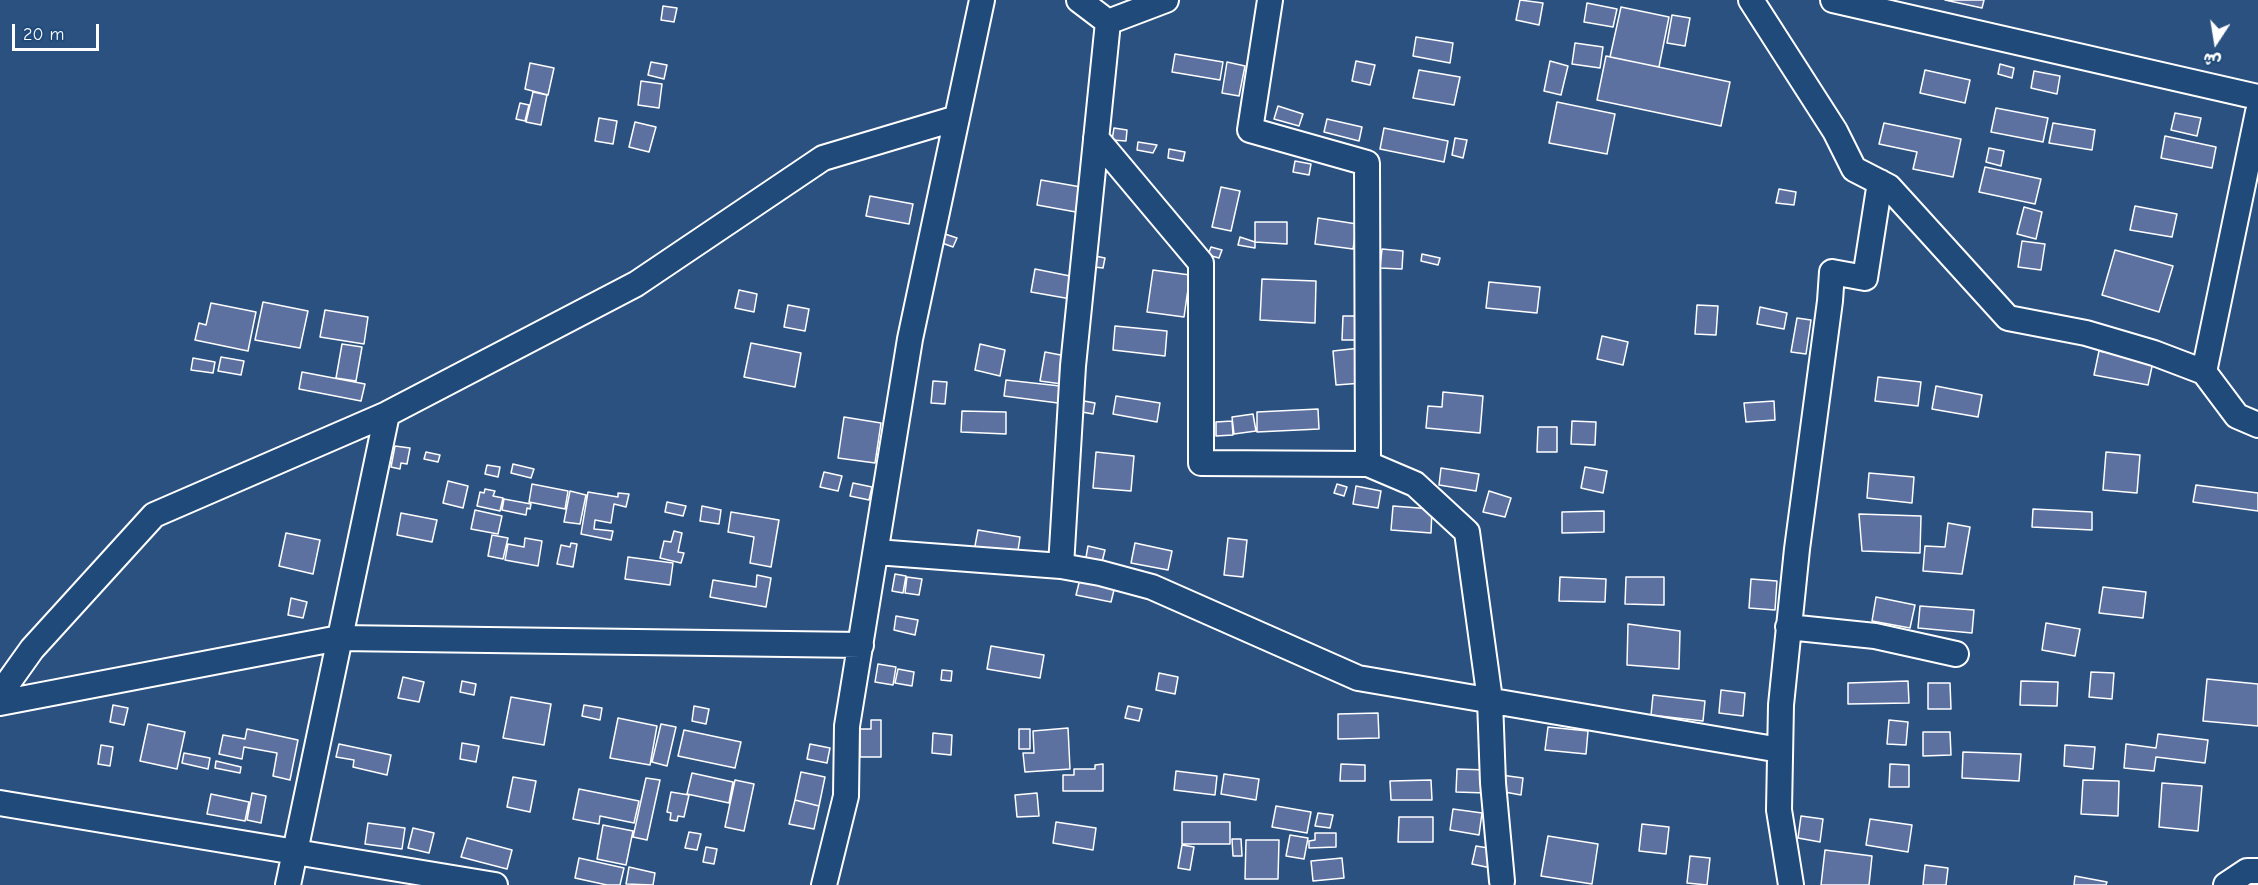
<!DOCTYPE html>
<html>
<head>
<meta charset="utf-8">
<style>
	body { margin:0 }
	#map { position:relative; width:2258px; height:885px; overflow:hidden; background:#2b5181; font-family:"Comic Neue","Playpen Sans Arabic",sans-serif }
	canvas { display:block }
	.north { position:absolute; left:2186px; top:12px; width:60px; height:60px; -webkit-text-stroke:4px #1f4a7a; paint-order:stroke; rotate:192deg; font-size:16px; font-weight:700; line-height:24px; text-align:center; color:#fff }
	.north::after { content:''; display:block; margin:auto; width:21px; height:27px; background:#fff; clip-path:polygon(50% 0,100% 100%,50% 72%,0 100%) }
	.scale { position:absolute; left:12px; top:24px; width:87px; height:27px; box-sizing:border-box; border:3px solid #fff; border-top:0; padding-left:8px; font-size:18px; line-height:21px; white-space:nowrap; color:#fff; -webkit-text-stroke:4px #1f4a7a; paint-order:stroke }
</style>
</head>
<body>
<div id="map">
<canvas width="2258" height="885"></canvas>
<div class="north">ش</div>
<div class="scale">20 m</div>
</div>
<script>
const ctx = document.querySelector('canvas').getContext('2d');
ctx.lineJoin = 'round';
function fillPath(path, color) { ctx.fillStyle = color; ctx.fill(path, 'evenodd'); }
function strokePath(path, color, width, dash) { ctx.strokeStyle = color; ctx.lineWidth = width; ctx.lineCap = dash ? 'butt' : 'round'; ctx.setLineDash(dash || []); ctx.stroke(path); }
const building = new Path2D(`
	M1520 0 1543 3 1539 25 1516 20Z
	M1945 0H1984L1982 8Z
	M1587 3 1617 9 1613 27 1584 22Z
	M663 6 677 8 674 22 661 20Z
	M1621 7 1669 17 1659 67 1610 57Z
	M1672 15 1690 18 1685 46 1667 43Z
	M1416 37 1453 43 1450 63 1413 56Z
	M1575 43 1603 47 1600 68 1572 64Z
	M1175 54 1223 62 1220 80 1172 72Z
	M1606 56 1730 82 1721 126 1597 100Z
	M1356 61 1375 65 1370 85 1352 81Z
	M1550 61 1568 66 1561 95 1544 91Z
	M651 62 667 65 664 79 648 75Z
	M1227 62 1245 66 1239 96 1222 93Z
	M530 63 554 68 548 95 525 89Z
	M2000 64 2014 68 2012 78 1998 74Z
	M1419 70 1460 77 1454 105 1413 98Z
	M1925 70 1970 80 1965 103 1920 93Z
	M2034 71 2060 76 2057 94 2031 88Z
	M641 81 662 84 659 108 638 105Z
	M533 92 547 95 541 125 526 122Z
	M1557 102 1615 114 1607 154 1549 143Z
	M520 103 529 105 525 121 516 119Z
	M1278 106 1303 114 1299 126 1274 119Z
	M1996 108 2048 118 2043 142 1991 132Z
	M2175 113 2201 118 2197 136 2171 130Z
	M599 118 617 121 613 144 595 141Z
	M1327 119 1362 127 1359 141 1324 132Z
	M635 122 656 127 649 152 629 147Z
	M1884 123 1961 139 1953 177 1913 169 1917 152 1879 144Z
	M2053 123 2095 130 2092 150 2049 143Z
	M1114 128 1127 130 1126 141 1112 140Z
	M1384 128 1448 141 1444 162 1380 149Z
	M2165 136 2216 147 2212 168 2161 158Z
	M1455 138 1467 140 1463 158 1452 155Z
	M1138 142 1157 145 1153 153 1137 150Z
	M1989 148 2004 151 2001 166 1986 162Z
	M1169 149 1185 152 1183 161 1168 158Z
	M1295 161 1311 164 1309 175 1293 172Z
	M1985 167 2041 179 2035 204 1979 192Z
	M1041 180 1081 187 1076 212 1037 205Z
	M1221 187 1240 191 1231 231 1212 227Z
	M1779 189 1796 192 1794 205 1776 203Z
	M870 196 913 204 909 224 866 216Z
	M2135 206 2177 214 2172 237 2130 230Z
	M2024 207 2042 212 2036 239 2017 234Z
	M1318 218 1357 224 1353 249 1315 244Z
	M1255 222H1287V244L1255 242Z
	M945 234 957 238 953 247 942 243Z
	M1240 237 1255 242V248L1238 245Z
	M2022 241 2045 244 2041 270 2018 267Z
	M1211 247 1222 250 1219 258 1208 255Z
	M1382 249 1403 251 1402 269 1380 268Z
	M2115 250 2173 266 2159 312 2102 295Z
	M1422 254 1440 258 1438 265 1421 261Z
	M1095 256 1105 258 1103 268 1094 267Z
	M1035 269 1075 277 1071 299 1031 292Z
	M1153 270 1190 275 1184 317 1147 312Z
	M1262 279 1316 281 1315 323 1260 320Z
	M1489 282 1540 287 1537 313 1486 308Z
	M739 290 757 294 754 312 735 308Z
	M263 302 308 311 300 348 255 340Z
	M211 303 256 312 248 351 195 340 199 323 206 325Z
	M788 305 809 309 805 331 784 327Z
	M1697 305 1718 306 1716 335 1695 334Z
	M1760 307 1787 313 1784 329 1757 324Z
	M325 310 368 317 364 344 320 337Z
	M1343 316H1360L1359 340H1342Z
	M1797 318 1811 320 1806 354 1791 352Z
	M1115 326 1167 331 1165 356 1113 350Z
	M1602 336 1628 342 1623 365 1597 359Z
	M751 343 801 353 795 387 744 377Z
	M342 344 362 347 356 381 336 378Z
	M980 344 1005 350 1000 376 975 370Z
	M1360 348 1363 383 1336 385 1333 351Z
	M2099 351 2153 362 2148 385 2094 375Z
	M1045 352 1066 356 1062 384 1040 381Z
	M221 357 244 361 241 375 218 371Z
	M193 358 215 362 213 373 191 370Z
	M302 372 365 384 361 401 299 389Z
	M1878 377 1921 382 1918 406 1875 401Z
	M1006 380 1060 386 1058 403 1004 396Z
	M933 381 947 382 945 404 931 403Z
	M1936 386 1982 395 1978 417 1932 409Z
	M1443 392 1483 396 1480 433 1426 428 1428 406 1442 407Z
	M1116 396 1160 403 1157 422 1113 414Z
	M1084 401 1095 403 1093 414 1082 412Z
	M1774 401 1775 420 1746 422 1744 403Z
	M1318 409 1319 429 1257 432V412Z
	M962 411 1006 412V434L961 432Z
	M1253 414 1256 431 1234 434 1232 417Z
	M844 417 881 423 875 463 838 458Z
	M1232 421 1233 435 1216 436V422Z
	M1572 421 1596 422 1595 445 1571 444Z
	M1538 427H1557V452H1537Z
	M395 446 410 448 407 464 401 463 400 469 391 467Z
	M426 452 440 455 438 462 424 459Z
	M1096 452 1134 456 1131 491 1093 488Z
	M2106 452 2140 455 2137 493 2103 490Z
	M513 464 534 469 531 478 511 473Z
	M487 465 500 467 498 477 485 474Z
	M1585 467 1607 471 1603 493 1581 488Z
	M1441 468 1479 474 1476 491 1439 485Z
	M824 472 842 476 838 491 820 487Z
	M1869 473 1914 477 1912 503 1867 498Z
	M448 481 468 486 463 508 443 503Z
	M853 483 872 487 869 500 850 496Z
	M532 484 568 491 565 509 529 502Z
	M1337 484 1347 487 1344 496 1334 493Z
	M2196 485 2258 493V511L2193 502Z
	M1356 486 1381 491 1378 508 1353 504Z
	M485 489 495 491 493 496 503 498 500 511 477 506 480 492 484 493Z
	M570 491 586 495 580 524 564 522Z
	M1489 491 1511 498 1505 517 1483 512Z
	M588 492 618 497V493L629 494 626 507 614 504 611 523 595 520 594 529 613 531 611 540 581 534Z
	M504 499 531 504 530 509 527 508 526 515 502 510Z
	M667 502 686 506 683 516 665 512Z
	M702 506 721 510 719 524 700 521Z
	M1393 506 1432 509 1431 533 1391 530Z
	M2033 509 2092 512V530L2032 527Z
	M475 510 502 516 498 534 471 529Z
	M1604 511V532L1562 533V512Z
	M731 512 779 520 771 567 750 563 754 537 728 532Z
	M401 513 437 520 432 542 397 535Z
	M1859 514 1921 516 1920 553 1862 551Z
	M1948 523 1970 527 1962 574 1923 571 1925 546 1945 547Z
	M978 530 1020 537 1017 557 974 551Z
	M674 531 682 533 678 552 684 553 681 563 660 558 664 541 671 542Z
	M286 533 320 540 313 574 279 566Z
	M492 535 508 538 503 559 488 556Z
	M525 538 542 541 538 566 505 560 508 544 524 547Z
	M1228 538 1247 540 1243 577 1224 575Z
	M571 543 577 544 573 567 557 564 561 545 570 547Z
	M1135 543 1172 551 1168 570 1131 563Z
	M1088 546 1105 550 1101 566 1085 563Z
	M628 557 673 563 670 585 625 579Z
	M895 574 906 576 903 593 892 591Z
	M757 575 771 578 766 607 710 597 713 580 756 587Z
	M1081 575 1116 582 1111 602 1076 595Z
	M907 577 922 579 919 595 905 593Z
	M1560 577 1606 579 1605 602 1559 601Z
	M1626 577H1664V605L1625 604Z
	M1751 579 1777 581 1775 610 1749 608Z
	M2103 587 2146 592 2143 618 2099 613Z
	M1876 597 1915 605 1910 628 1872 621Z
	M291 598 307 602 303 618 288 615Z
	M1920 606 1974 610 1972 633 1918 628Z
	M896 616 918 620 915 635 894 630Z
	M2046 623 2080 629 2075 656 2042 650Z
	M1628 624 1680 631 1679 669 1627 665Z
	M991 646 1044 655 1040 678 987 669Z
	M878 664 896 667 893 685 875 682Z
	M898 669 914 672 912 686 895 683Z
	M942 670 952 671 951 681 941 680Z
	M2091 672 2114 673 2112 699 2089 697Z
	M1159 673 1178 677 1175 694 1156 690Z
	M403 677 424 682 419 702 398 698Z
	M2207 679 2258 684V726L2203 721Z
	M462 681 476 684 474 695 460 692Z
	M1908 681 1909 703 1848 704V683Z
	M2021 681 2058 682 2057 706 2020 705Z
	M1928 683H1950L1951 709H1928Z
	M1721 690 1745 693 1743 716 1719 713Z
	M1653 695 1705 701 1703 721 1651 715Z
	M511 697 551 704 544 745 503 738Z
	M113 705 128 708 124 725 110 722Z
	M584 705 602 708 600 720 582 716Z
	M694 706 709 709 706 724 692 721Z
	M1128 706 1142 709 1139 721 1125 718Z
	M1378 713 1379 738 1338 739V714Z
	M618 718 657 726 650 765 610 758Z
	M871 720H881V757H860V729H871Z
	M1889 720 1908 722 1906 745 1887 744Z
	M148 724 185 732 177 769 140 761Z
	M661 724 676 727 667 766 652 762Z
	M1548 727 1588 731 1586 754 1545 750Z
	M1068 728 1070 769 1025 772 1023 753H1034L1033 731Z
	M247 729 298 740 290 780 273 776 277 753 244 747 242 759 219 754 223 735 245 739Z
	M1019 729H1030V749H1019Z
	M684 730 741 742 735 768 678 756Z
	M1923 732H1950L1951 755 1923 756Z
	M933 733 952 735 951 755 932 753Z
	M2158 734 2208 740 2205 763 2156 757 2154 771 2124 768 2126 744 2156 748Z
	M462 743 479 746 476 762 460 759Z
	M339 744 391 755 387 775 353 767 354 760 336 757Z
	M810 744 830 748 827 763 807 759Z
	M101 745 113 747 110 766 98 764Z
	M2065 745 2095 747 2093 769 2064 766Z
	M1963 752 2021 754 2019 781 1962 778Z
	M184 753 210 758 208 769 182 763Z
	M216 761 241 767 240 773 215 768Z
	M1103 764V791H1063V775H1074V769H1095V765Z
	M1341 764 1365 765V781H1340Z
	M1890 764 1909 765V787H1889Z
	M1457 769 1486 770V793L1456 792Z
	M1176 771 1217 776 1215 795 1174 790Z
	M801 772 825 777 819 806 795 800Z
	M692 773 733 782 729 803 687 794Z
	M1224 774 1259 779 1256 800 1221 794Z
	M1501 775 1523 778 1521 795 1499 791Z
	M513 777 536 781 530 812 507 807Z
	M646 778 660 780 647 840 633 837Z
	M735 780 754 784 744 831 725 827Z
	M1431 780 1432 800H1391L1390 781Z
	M2083 780 2119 781 2118 816 2081 814Z
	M2162 783 2202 786 2198 831 2159 827Z
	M579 789 639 801 634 823 600 816 599 824 573 819Z
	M671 792 689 795 684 817 678 816 677 821 670 820 671 813 667 812Z
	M252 793 266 796 261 823 247 820Z
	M1037 793 1039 816 1017 817 1015 795Z
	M211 794 249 802 245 821 207 814Z
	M795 800 819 806 814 829 789 824Z
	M1276 806 1311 812 1307 833 1272 827Z
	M1453 809 1482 813 1479 835 1450 830Z
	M1318 813 1333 815 1330 828 1315 826Z
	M1801 816 1823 819 1820 842 1798 838Z
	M1399 817H1433V842H1398Z
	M1870 819 1912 825 1908 852 1866 845Z
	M1056 822 1096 828 1093 850 1053 843Z
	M1182 822H1230V844H1182Z
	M368 823 405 828 402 849 365 844Z
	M1642 824 1669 827 1666 854 1639 851Z
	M603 825 633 831 626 865 597 859Z
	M413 828 434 833 429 853 408 848Z
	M689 832 701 834 697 850 685 848Z
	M1315 833H1336V847L1309 848V841L1315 840Z
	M1290 835 1308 838 1304 859 1286 856Z
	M1548 836 1598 844 1592 884 1541 876Z
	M467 838 512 850 507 869 461 857Z
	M1232 839H1241L1242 856H1233Z
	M1246 840H1279L1278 879H1245Z
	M1182 845 1194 847 1190 870 1178 868Z
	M1476 846 1494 849 1491 868 1472 864Z
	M706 847 717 849 714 864 703 862Z
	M1825 850 1872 856 1869 885H1821Z
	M1690 856 1710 858 1707 885 1687 883Z
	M579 858 624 868 620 885H607L575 878Z
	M1342 858 1344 878 1313 881 1311 861Z
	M1925 865 1948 868 1946 885H1923Z
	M629 867 655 873 653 885 626 884Z
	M2075 876 2107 882 2106 885H2074Z`);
fillPath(building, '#5c71a0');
strokePath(building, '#fff', 1.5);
const minor = new Path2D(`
	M1079 0 1108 22 1166 0
	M1270 0 1250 130 1367 163 1368 464
	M1751 0 1835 131 1854 169 1889 187 2008 318 2086 333 2154 353 2204 372 2237 416 2258 425
	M1833 0 2258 97
	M1096 138 1201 263V463L1368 464 1415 484 1467 532 1490 700 1493 783 1502 881
	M2204 372 2258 112
	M876 552 1061 566 1100 573 1152 587 1358 678 1780 750
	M1061 566 1073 366 1108 22
	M1788 627 1875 636 1956 654
	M0 694 32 649 154 515 387 414 636 284 823 158 957 118
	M0 703 339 638 861 645
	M0 803 495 885
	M288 885 387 414
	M824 885 846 796 847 726 910 339 982 0
	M1791 885 1779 810 1781 705 1797 549 1830 301 1832 272 1865 278 1880 182
	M2226 885 2247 871H2258`);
strokePath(minor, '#fff', 28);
strokePath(minor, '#1f4a7a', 24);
</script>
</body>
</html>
